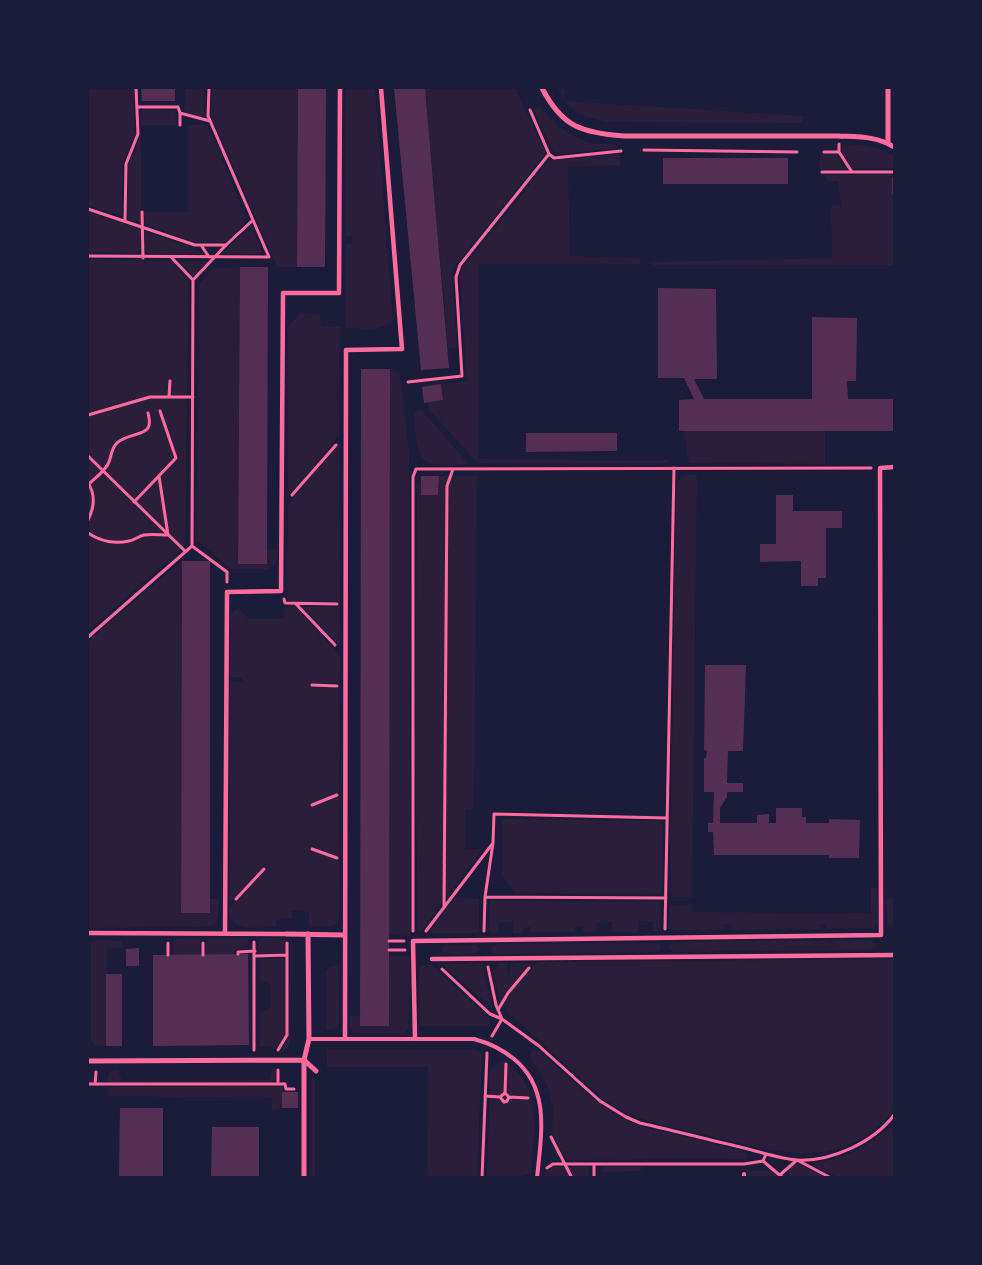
<!DOCTYPE html>
<html>
<head>
<meta charset="utf-8">
<style>
	body { margin:0 }
	#map { position:relative; width:982px; height:1265px; overflow:hidden; background:#1b1b3a; font-family:"Golos Text",sans-serif }
	canvas { display:block }
	.frame { position:absolute; inset:0; border:89px solid #1b1b3a; pointer-events:none }
</style>
</head>
<body>
<div id="map">
<canvas width="982" height="1265"></canvas>
<div class="frame"></div>
</div>
<script>
const ctx = document.querySelector('canvas').getContext('2d');
ctx.lineJoin = 'round';
function fillPath(path, color) { ctx.fillStyle = color; ctx.fill(path, 'evenodd'); }
function strokePath(path, color, width, dash) { ctx.strokeStyle = color; ctx.lineWidth = width; ctx.lineCap = dash ? 'butt' : 'round'; ctx.setLineDash(dash || []); ctx.stroke(path); }
fillPath(new Path2D(`
	M88 88H133L135 135 122 162V216L88 205Z
	M186 88H205L204 114 202 117 185 111 183 109 186 101Z
	M212 88H298L297 267H277L211 114Z
	M346 88H375L393 320C382 333 361 328 345 328L346 244H352V236H345Z
	M425 88H515L545 151 544 155 454 267 452 275 457 347 448 348Z
	M557 88H564V101L804 116 802 123H797L607 122C582 117 569 111 557 88Z
	M539 106C554 124 572 140 597 144 603 144 610 143 616 145L619 148 558 154 554 153 534 111V108Z
	M146 109 175 111 177 125H141L140 114 143 110Z
	M207 124 244 212 247 215 243 225 226 242H195L145 224 144 212H188V125Z
	M141 134V212L140 223 129 219 127 214 128 165Z
	M842 144C863 145 876 145 894 156V168H852L841 151Z
	M821 153 836 154 846 169H820L819 163Z
	M620 154V165L568 167 570 256 641 258 640 264H479L478 459 670 460 666 463H478L429 410 428 402 443 400 441 384 467 381 460 278 461 270 548 162 554 160Z
	M824 175H894V177L892 178V194H894V265H653V262L832 258 831 206 841 205 838 181H829Z
	M88 212 140 229V250L137 253 88 252Z
	M250 228H253L262 251 261 254H222Z
	M144 231 198 250 202 254 147 253 145 249Z
	M88 260 171 261 189 281 185 541 177 553 88 631Z
	M179 261H209L194 276Z
	M240 267 238 564H267V550H277L276 564 268 569H231L196 540 199 285 213 268Z
	M300 313 320 314 321 326 340 327 339 436 288 497V327Z
	M390 369 396 371 400 375 409 451 410 936 389 935Z
	M418 409 422 411 469 464C458 464 444 466 433 464 413 461 416 427 414 412Z
	M684 431H825V464L690 463 688 460Z
	M339 444 340 601H287L288 504Z
	M686 475H697L692 897H672L670 890 676 486 679 479Z
	M421 476V495H438L439 476H477L474 809 465 810 466 849H483L421 931H418L415 752 417 484Z
	M182 561 181 913H209L210 899H219C219 910 221 924 208 927L88 928V641Z
	M284 607H295L340 656 339 683 312 684 313 688H339V793L313 803 312 807 339 797V857L312 847V851L339 861 340 916C336 930 321 927 309 927V912L292 911V919L276 920V927C258 927 230 934 229 909L266 870 262 868 230 903V681H243L242 677H230V616L235 610 239 609 249 619H284Z
	M302 607H339L340 646Z
	M502 819 658 821 663 825 662 892 658 894 515 893 502 875Z
	M871 886 877 889V924L874 928 826 929V924H820V929L732 930 731 924H724V930L673 931 669 928V907L672 905 692 904V912L871 913Z
	M455 897 479 899V932L475 933H432L431 929Z
	M886 899H894V928L887 927Z
	M490 901 660 902 661 928 658 931H653V921H638V932H612V921L597 922 596 932H583V927H575V932H531V927L523 928V933H513V922L498 923V933H492L488 929Z
	M200 938V955H173V943L176 939Z
	M206 938H248V949L235 950V955H206Z
	M261 938H285V953L259 954V942Z
	M97 940 122 941V948L107 949 106 1046H95L91 1041V944Z
	M871 940 876 944V947L871 950 673 952 669 947 673 942Z
	M290 942H292L290 1043 288 1048 281 1051 289 1035Z
	M656 943 659 944 661 947 659 951 656 952 495 954 491 950 492 946 496 944Z
	M446 945H474L478 946 479 950C474 956 447 956 442 951L443 947Z
	M389 956H408L410 959 409 1028 403 1034 353 1033 350 1027V1016H360L361 1026H389Z
	M260 959H285L286 1035 278 1047H260V1013L271 1007 270 985 260 980Z
	M894 959V1110C839 1176 773 1151 701 1134 668 1126 634 1121 605 1100L502 1007 518 982 538 962Z
	M480 963 483 966 492 1006V1008L446 968 445 964Z
	M499 963H507V975H510V963H535L518 978 501 1003H500L493 970Z
	M425 964 432 965 489 1018 490 1022 488 1026H419V972L420 968Z
	M339 966V1022L337 1027 326 1031V970L330 967Z
	M327 1049H472L480 1051 482 1056 477 1177H427L428 1067H327Z
	M533 1050 540 1051C571 1079 600 1110 639 1126L742 1151 747 1154 746 1159 567 1160 552 1133 553 1108 549 1090 542 1075 530 1058V1054Z
	M504 1060C544 1089 534 1130 531 1173L517 1177 487 1178 490 1069Z
	M273 1068H276V1077L272 1083H108V1075L111 1071 118 1070 122 1081 269 1080Z
	M315 1077V1177L310 1178 311 1079Z
	M283 1086 282 1108 272 1110V1098L108 1096V1087Z
	M894 1125V1177H837L814 1166V1162C845 1161 870 1143 894 1125Z
	M795 1163 826 1177 788 1178 790 1167Z
	M553 1167H565L570 1178H544L545 1172Z
	M568 1167H588L589 1177H574Z
	M605 1167H643L640 1171 600 1172Z
	M748 1171H775L776 1177H748Z`), '#2a1e3b');
fillPath(new Path2D(`
	M141 88H175V101H142Z
	M298 88H326L325 267H297Z
	M394 88H425L449 368 421 370Z
	M663 158H788V184H663Z
	M892 177H894V194H892Z
	M240 267H268L267 564H238Z
	M658 288 716 289 717 379H694L704 399H812V317L857 318 856 381H847L848 399H894V431H679V400L694 399 684 378H658Z
	M361 369H390L389 1026H360Z
	M441 384 443 400 424 403 422 387Z
	M526 433H617V451L526 452Z
	M421 476H439L438 495H421Z
	M776 495H793V511H842V528H826V578H818V586H801V561L760 562V544H776Z
	M182 561H210V913H181Z
	M705 665H746L743 751H728L727 783H743V792H727V797L720 808V823H757V815L769 814V823H776V808H802V817H806V823H829V819L860 820 859 858H829V855H714L713 832H708V823H713L714 792H704V758H706L707 751 704 750Z
	M139 948V966H126V949Z
	M248 954 249 1045 153 1046V955Z
	M106 974H122V1046H106Z
	M282 1092H298V1108H282Z
	M120 1108H163V1178H119Z
	M212 1127H259V1178H211Z`), '#542f53');
strokePath(new Path2D(`
	M137 107H178L180 113 210 121
	M530 110 549 154 554 158 621 151
	M180 113V125
	M839 144V152L852 172H894
	M644 150 797 152
	M824 152H839
	M822 172H851
	M88 209 195 245H201
	M142 212 143 258
	M125 221 126 164 138 134 136 88
	M88 256 269 257 208 116 209 88
	M209 257 201 245H226L253 220
	M193 280 226 245
	M408 382 462 376 456 277 460 265 549 154
	M169 397 170 381
	M88 415 150 397H193
	M88 456 185 551
	M88 483C96 495 94 508 88 520
	M89 484C95 478 104 472 108 464 112 457 110 450 117 443 125 435 144 435 148 428 151 423 149 418 148 413
	M292 495 336 445
	M134 502 176 458 160 411
	M88 533C100 541 115 544 129 541 135 540 139 536 144 535 152 534 160 535 168 535L159 476
	M192 546 227 572V582
	M284 599 285 603 337 604
	M296 604 335 645
	M88 637 192 546 193 280 172 258
	M312 685 337 686
	M312 805 337 795
	M312 849 337 858
	M485 897 666 898
	M236 899 264 869
	M444 908 447 486 453 469
	M665 929 674 468
	M413 931V477L416 469 871 468
	M426 931 493 843 494 814 667 818
	M484 931 485 897 493 843
	M389 941H404
	M168 943V955
	M203 943V955
	M389 950H405
	M238 954V952L255 951
	M255 956 287 955
	M488 967 496 1005 502 1019 492 1036
	M442 969 490 1014 502 1019 539 1046 600 1101 626 1117 640 1123C675 1131 710 1140 744 1148 761 1152 780 1159 797 1160 831 1162 874 1142 894 1115
	M498 1010 508 993 529 968
	M254 1050V942
	M278 1050 287 1035V943
	M278 1070V1084
	M88 1084H285L286 1089H294
	M95 1084 96 1072
	M505 1093 509 1097 507 1101 504 1102 500 1097 505 1093 506 1064
	M485 1096 500 1097
	M509 1097 528 1098
	M551 1137 572 1178
	M763 1161 783 1178
	M594 1164V1178
	M547 1168 553 1164H744L763 1161 766 1154
	M781 1174 797 1160 831 1178
	M482 1178 487 1053`), '#ff6b9d', 3);
strokePath(new Path2D(`
	M309 1039H474C489 1043 502 1049 514 1059 551 1089 541 1136 537 1178
	M744 1178V1174`), '#ff6b9d', 4);
strokePath(new Path2D(`
	M88 933 287 934
	M225 933 227 592 281 591 283 293H339L340 88
	M432 959 894 955
	M345 1038 346 350 402 349 381 88
	M415 1038 413 941 881 935 880 468 894 467`), '#ff6b9d', 4.5);
strokePath(new Path2D(`
	M542 88C562 127 582 133 624 136H838C858 137 877 136 894 147
	M888 143V88
	M287 934 344 935
	M304 1060 316 1071
	M88 1061 304 1060
	M304 1178V1060L309 1039 308 934`), '#ff6b9d', 5);
</script>
</body>
</html>
